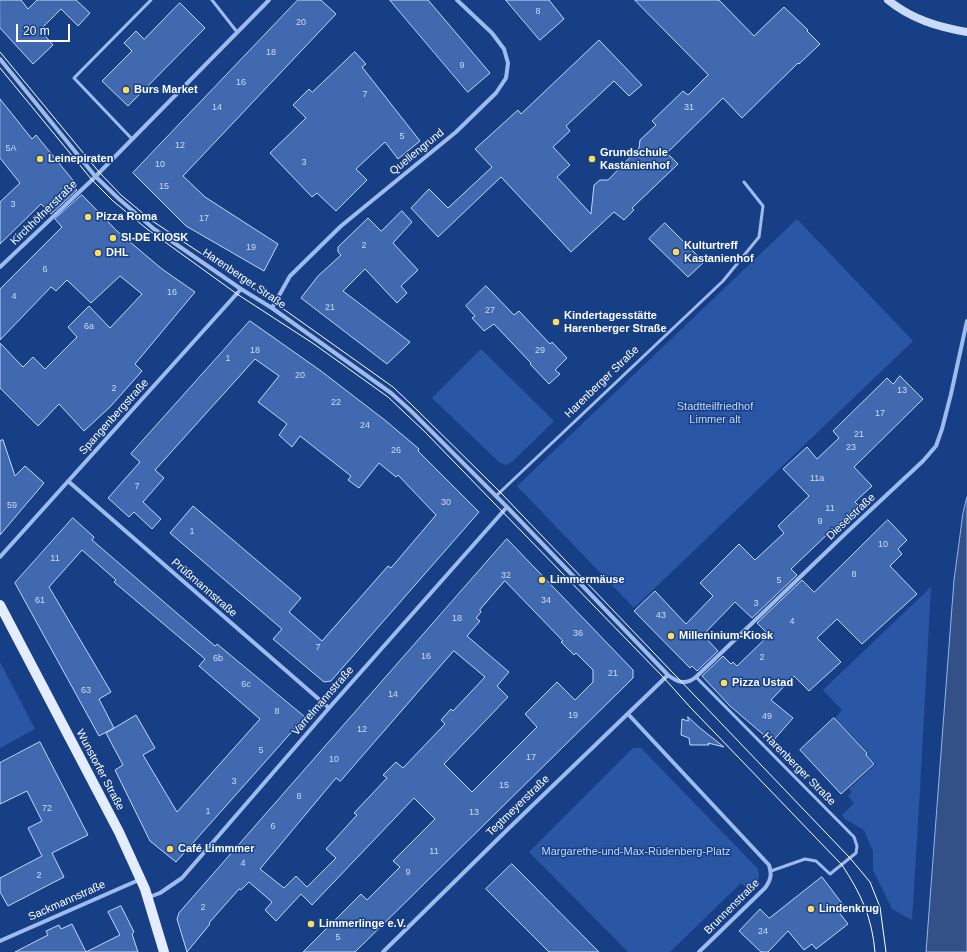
<!DOCTYPE html>
<html>
<head>
<meta charset="utf-8">
<style>
	body { margin:0 }
	#map { position:relative; width:967px; height:952px; overflow:hidden; background:#173f86; font-family:Helvetica,sans-serif }
	canvas { display:block }
	.scale { position:absolute; left:16px; top:24px; width:54px; height:18px; box-sizing:border-box; border:2px solid #fff; border-top:0; padding-left:5px; font-size:12px; line-height:14px; white-space:nowrap; color:#fff; -webkit-text-stroke:3px #173f86; paint-order:stroke }
</style>
</head>
<body>
<div id="map">
<canvas width="967" height="952"></canvas>
<div class="scale">20 m</div>
</div>
<script>
const ctx = document.querySelector('canvas').getContext('2d');
ctx.lineJoin = 'round';
function fillPath(path, color) { ctx.fillStyle = color; ctx.fill(path, 'evenodd'); }
function strokePath(path, color, width, dash) { ctx.strokeStyle = color; ctx.lineWidth = width; ctx.lineCap = dash ? 'butt' : 'round'; ctx.setLineDash(dash || []); ctx.stroke(path); }
function drawText(font, color, halo, rows, align = 'center') {
  ctx.font = font + ' Helvetica,sans-serif'; ctx.lineWidth = 3; ctx.setLineDash([]); ctx.textBaseline = 'middle'; ctx.strokeStyle = halo; ctx.fillStyle = color; for (const [text, x, y, turn = 0] of rows) {
    ctx.save(); ctx.translate(x, y); ctx.rotate((+turn || 0) * Math.PI / 180); ctx.textAlign = isNaN(turn) ? turn : align; if (halo) ctx.strokeText(text, 0, 0); ctx.fillText(text, 0, 0); ctx.restore();
  }
}
fillPath(new Path2D(`
	M797 219 913 341 634 608 517 486Z
	M481 349 554 421 512 462 506 465 500 463 432 398Z
	M931 587 920 789 912 920 892 909 873 870V851L864 830 845 819 842 815 854 803 848 796 852 792 849 789 876 764 867 755 869 753 835 718 842 710 823 690Z
	M0 662 35 729 0 748Z
	M633 748H641L758 869C761 878 757 885 750 892L741 883 670 952H628L529 852Z`), '#2a57a5');
const water = new Path2D(`
	M967 497V952H926L954 580 963 513Z`);
fillPath(water, '#345187');
strokePath(water, '#90b5f0', 1);
const building = new Path2D(`
	M0 0H21L28 9 37 0H76L90 13 78 26 61 9 40 30 53 45 33 64 0 28Z
	M298 0H321L336 14 183 176 205 197 278 244 264 271 186 226 133 173Z
	M390 0H428L490 73 468 92Z
	M506 0H549L564 19 540 40Z
	M635 0H719L754 36 784 7 808 30 807 31 820 44 799 64 798 63 742 118 723 98 667 153 678 164 632 208 634 210 624 220 614 212 571 252 501 177 438 237 411 208 429 189 448 208 492 167 475 149 518 110 521 114 599 40 642 85 629 96 614 81 566 126 570 131 553 147 570 165 557 177 591 214 594 185 600 180H608L639 148 640 140 656 125 652 121 683 91 688 95 708 75Z
	M180 3 205 28 128 106 102 81 132 51 124 43 136 31 144 39Z
	M355 52 366 64 362 67 420 141 398 159 385 142 356 169 367 180 336 211 317 193 312 197 270 153 306 118 293 105 309 89 312 92Z
	M0 99 32 139 36 135 76 184 74 187 77 190 51 214 41 204 0 244V202L20 183 0 158Z
	M82 195 117 231 162 269 195 292 135 364 142 371 110 407 84 431 59 404 38 426 0 388V343L23 367 33 357 45 369 77 337 68 327 89 306 110 328 142 294 120 276 91 303 67 280 56 291 51 287 0 340V289L62 227 55 219Z
	M402 211 412 222 393 243 418 270 401 286 407 293 397 303 365 269 343 291 410 342 387 364 301 298 318 276 341 255 338 252V247L368 218 381 231Z
	M665 223 704 262 688 277 649 239Z
	M486 286 514 315 519 311 550 344 552 342 567 358 555 370 560 374 549 384 530 364 531 363 494 324 484 331 472 318 475 316 466 306Z
	M250 321 321 371 386 421 419 449 418 451 479 512 331 681 324 682 273 639 282 629 170 533 193 506 301 598 289 612 322 641 388 566 391 568 436 515 398 475 396 477 379 463 359 488 348 480 351 476 300 436 292 447 279 435 287 424 258 402 279 376 255 359 155 470 164 478 143 502 161 519 152 529 134 512 129 517 108 498 140 462 131 454Z
	M900 376 923 399 854 467 872 486 855 502 858 505 791 569 797 575 752 618 735 602 703 635 718 651 697 671 692 666 690 668 634 611 655 591 686 624 713 596 700 583 739 544 755 560 784 533 778 526 809 496 783 469 807 447 817 459 839 438 833 431 887 378 893 384Z
	M3 440 15 476 25 466 44 483 0 535V441Z
	M73 518 94 537 92 540 215 646 217 644 305 717 176 862 150 841 115 770 123 765 106 733 136 715 155 748 143 755 177 812 260 719 199 666 205 659 114 582 116 580 82 550 49 587 111 692 99 699 114 728 99 736 15 583Z
	M888 520 907 540 898 549 902 554 890 566 917 594 862 644 837 619 817 638 841 662 809 691 794 676 771 700 793 718 772 742 730 706 702 676 723 656 731 664 733 662 737 666 769 635 757 623 802 580 814 592Z
	M507 539 633 670V678L355 952H303L361 894 367 900 400 867 393 861 435 819 414 798 312 905 301 894 276 921 265 910 272 902 249 882 241 890 239 889 209 923 210 924 187 952 177 919 179 913ZM505 581 563 641 561 642 574 655 576 653 593 670V682L575 700 557 682 525 714 537 727 472 792 444 764 508 697 497 686 509 672 467 636 480 621 476 618 481 612 480 610ZM454 651 485 677 453 711 451 709 441 720 445 724 403 768 396 762 383 775 387 778 354 813 357 815 326 849 336 858 307 887 296 876 284 888 260 869 336 778 340 781Z
	M688 717 700 728 724 747 708 743 709 745H690L689 738 681 735 682 719 688 721Z
	M834 718 867 753 866 755 874 764 841 794 800 750Z
	M40 742 88 835 52 853 64 877 8 906 0 892V878L42 856 28 828 42 821 27 791 0 804V763Z
	M512 864 599 952H549L486 889Z
	M822 877 844 906 838 911 848 924 816 949 812 944 804 950 788 931 768 952H761L739 931 760 909 769 918Z
	M121 906 134 932 132 934 138 952H15L48 935 46 931 59 925 61 929 72 924 86 952 120 935 108 912Z`);
fillPath(building, '#4069b0');
strokePath(building, '#c3d7fa', 1);
strokePath(new Path2D(`
	M212 0 237 32
	M132 139 74 78 151 0
	M496 496 723 281 759 237 763 206 744 182
	M696 677 854 837 857 846 856 853 830 874 816 861 805 859 771 871`), '#9ebbed', 3);
strokePath(new Path2D(`
	M0 59 95 176 119 199 154 229 241 289 272 308 391 393 411 411 507 507 668 675C678 683 686 685 696 677L847 532 923 461 936 446 942 429 951 394 967 321
	M0 267 92 180 269 0
	M272 308 290 276 341 226 456 132 496 93 506 78 508 63 504 49 492 33 457 0
	M68 481 329 708
	M0 557 241 289
	M628 714 769 865C772 874 771 880 765 888L699 952
	M147 898 160 893 182 878 329 708 507 507
	M0 941 141 879
	M383 952 507 830 668 675`), '#9ebbed', 4);
strokePath(new Path2D(`
	M888 0C911 19 938 27 967 32`), '#cadbf9', 8);
strokePath(new Path2D(`
	M0 605 119 832 145 889 164 952`), '#e4ecff', 10);
strokePath(new Path2D(`
	M0 52 99 172 121 195 151 220 275 303 393 387 412 405 500 492 850 858 870 882 880 907 886 952
	M0 68 92 180 113 201 147 229 237 294 314 344 388 397 425 432 664 678 690 707 842 865C861 894 872 917 875 952`), '#fff', 1);
for (const [x, y, r, color] of [
	[126,90,4,"#ffdd5a"],
	[40,159,4,"#ffdd5a"],
	[592,159,4,"#ffdd5a"],
	[88,217,4,"#ffdd5a"],
	[113,238,4,"#ffdd5a"],
	[676,252,4,"#ffdd5a"],
	[98,253,4,"#ffdd5a"],
	[556,322,4,"#ffdd5a"],
	[542,580,4,"#ffdd5a"],
	[671,636,4,"#ffdd5a"],
	[724,683,4,"#ffdd5a"],
	[170,849,4,"#ffdd5a"],
	[811,909,4,"#ffdd5a"],
	[311,924,4,"#ffdd5a"]
]) { const dot = new Path2D(); dot.arc(x, y, r, 0, 2 * Math.PI); ctx.fillStyle = color; ctx.fill(dot); strokePath(dot, '#173f86', 1.5); }
drawText('9px', '#cfdaeb', null, [
	["8",538,12],
	["20",301,23],
	["18",271,53],
	["9",462,66],
	["16",241,83],
	["7",365,95],
	["14",217,108],
	["31",689,108],
	["5",402,137],
	["12",180,146],
	["5A",11,149],
	["3",304,163],
	["10",160,165],
	["15",164,187],
	["3",13,205],
	["17",204,219],
	["2",364,246],
	["19",251,248],
	["6",45,270],
	["16",172,293],
	["4",14,297],
	["21",330,308],
	["27",490,311],
	["6a",89,327],
	["18",255,351],
	["29",540,351],
	["1",228,359],
	["20",300,376],
	["2",114,389],
	["13",902,391],
	["22",336,403],
	["17",880,414],
	["24",365,426],
	["21",859,435],
	["23",851,448],
	["26",396,451],
	["11a",817,479],
	["7",137,487],
	["30",446,503],
	["59",12,506],
	["11",830,509],
	["9",820,522],
	["1",192,532],
	["10",883,545],
	["11",55,559],
	["8",854,575],
	["32",506,576],
	["5",779,581],
	["61",40,601],
	["34",546,601],
	["3",756,604],
	["43",661,616],
	["18",457,619],
	["4",792,622],
	["36",578,634],
	["7",318,648],
	["16",426,657],
	["2",762,658],
	["6b",218,659],
	["21",613,674],
	["6c",246,685],
	["63",86,691],
	["14",393,695],
	["8",277,712],
	["19",573,716],
	["49",767,717],
	["12",362,730],
	["5",261,751],
	["17",531,758],
	["10",334,760],
	["3",234,782],
	["15",504,786],
	["8",299,797],
	["72",47,809],
	["1",208,812],
	["13",474,813],
	["6",273,827],
	["11",434,852],
	["4",243,864],
	["9",408,873],
	["2",39,876],
	["2",203,908],
	["24",763,932],
	["5",338,938]
]);
drawText('bold 11px', '#fff', '#173f86', [
	["Burs Market",134,90],
	["Grundschule",600,153],
	["Kastanienhof",600,166],
	["Leinepiraten",48,159],
	["Pizza Roma",96,217],
	["SI-DE KIOSK",121,238],
	["Kulturtreff",684,246],
	["Kastanienhof",684,259],
	["DHL",106,253],
	["Kindertagesstätte",564,316],
	["Harenberger Straße",564,329],
	["Limmermäuse",550,580],
	["Milleninium-Kiosk",679,636],
	["Pizza Ustad",732,683],
	["Café Limmmer",178,849],
	["Lindenkrug",819,909],
	["Limmerlinge e.V.",319,924]
], 'left');
drawText('11px', '#fff', '#173f86', [
	["Quellengrund",417,152,-39],
	["Kirchhöfnerstraße",44,213,-44],
	["Harenberger Straße",244,279,34],
	["Harenberger Straße",602,382,-44],
	["Spangenbergstraße",114,417,-48],
	["Dieselstraße",851,517,-43],
	["Prüßmannstraße",204,588,41],
	["Varrelmannstraße",323,701,-49],
	["Harenberger Straße",799,769,45],
	["Wunstorfer Straße",100,770,62],
	["Tegtmeyerstraße",518,806,-44],
	["Sackmannstraße",67,901,-24],
	["Brunnenstraße",732,907,-45]
]);
drawText('11px', '#c3d7fa', '#173f86', [
	["Stadtteilfriedhof",715,407],
	["Limmer alt",715,420],
	["Margarethe-und-Max-Rüdenberg-Platz",636,852]
]);
</script>
</body>
</html>
